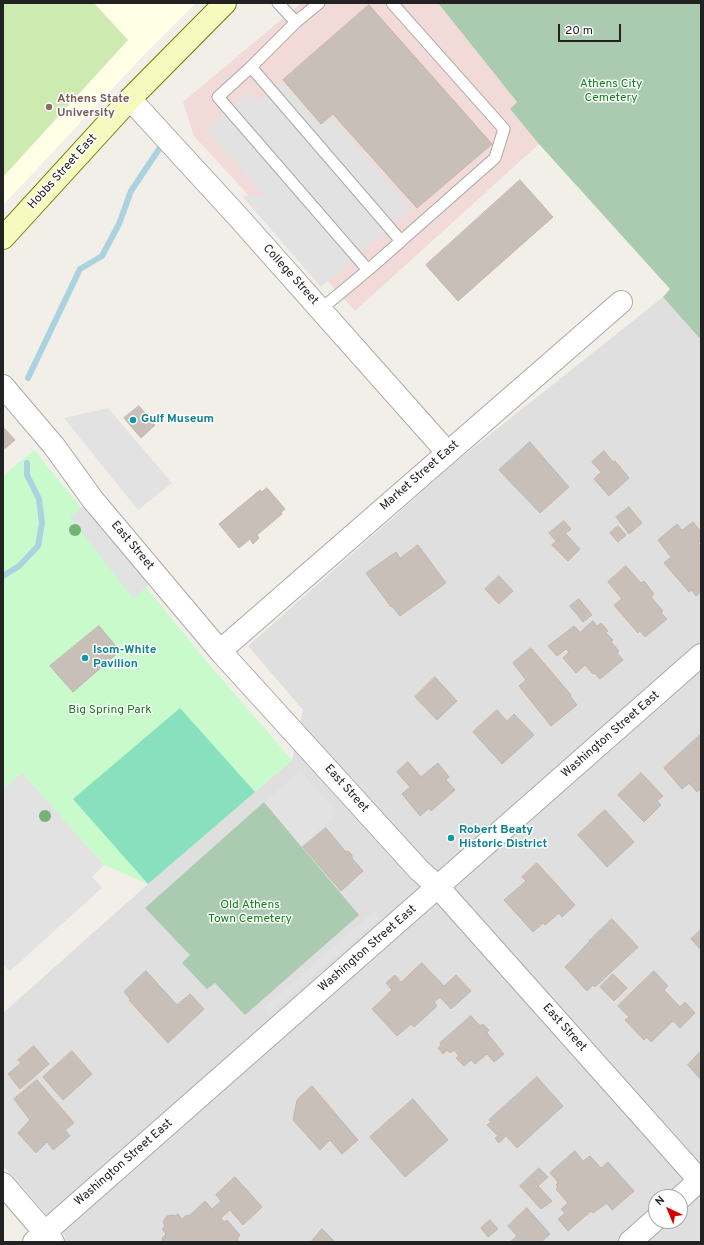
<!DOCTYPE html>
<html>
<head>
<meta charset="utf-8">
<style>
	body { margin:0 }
	#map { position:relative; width:704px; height:1245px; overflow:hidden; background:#f2efe9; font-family:Overpass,sans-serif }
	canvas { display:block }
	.frame { position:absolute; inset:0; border:4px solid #222; pointer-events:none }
	.north { position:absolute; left:648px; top:1189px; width:40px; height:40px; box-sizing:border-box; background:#fff; border:1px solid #a7a7a7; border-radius:50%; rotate:316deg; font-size:11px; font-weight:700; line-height:16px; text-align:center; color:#222 }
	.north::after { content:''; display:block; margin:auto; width:14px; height:18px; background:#d40000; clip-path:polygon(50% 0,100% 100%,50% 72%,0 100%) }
	.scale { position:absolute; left:558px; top:24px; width:63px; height:18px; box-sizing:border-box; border:2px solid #222; border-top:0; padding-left:5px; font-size:12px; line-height:14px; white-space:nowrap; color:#222; -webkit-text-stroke:3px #fff; paint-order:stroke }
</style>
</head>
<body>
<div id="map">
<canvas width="704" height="1245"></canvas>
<div class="frame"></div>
<div class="north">N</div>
<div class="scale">20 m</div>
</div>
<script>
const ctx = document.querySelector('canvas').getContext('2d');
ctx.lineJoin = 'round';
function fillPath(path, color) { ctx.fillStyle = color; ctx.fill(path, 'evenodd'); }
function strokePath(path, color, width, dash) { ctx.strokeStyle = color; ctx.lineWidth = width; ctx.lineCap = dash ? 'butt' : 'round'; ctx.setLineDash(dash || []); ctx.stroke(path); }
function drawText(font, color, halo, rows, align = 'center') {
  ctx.font = font + ' Overpass,sans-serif'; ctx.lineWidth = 3; ctx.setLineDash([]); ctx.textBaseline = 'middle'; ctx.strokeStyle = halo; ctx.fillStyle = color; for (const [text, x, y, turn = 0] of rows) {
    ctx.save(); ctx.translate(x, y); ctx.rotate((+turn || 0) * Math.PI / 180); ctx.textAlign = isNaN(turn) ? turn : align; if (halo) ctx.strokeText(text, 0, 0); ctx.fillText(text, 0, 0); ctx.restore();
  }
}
fillPath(new Path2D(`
	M663 297 701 340V1242H61L66 1237 3 1166V1013L148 884 292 760 303 710 248 646 458 460ZM656 1197H680V1221H656Z`), '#e0dfdf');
fillPath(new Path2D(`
	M301 3H438L517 102 510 109 539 144 355 311 194 136 183 102Z`), '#f2dad9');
fillPath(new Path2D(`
	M3 3H196L144 55 3 205Z`), '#ffffe5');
fillPath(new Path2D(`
	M3 3H94L128 40 3 177Z`), '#cdebb0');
fillPath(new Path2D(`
	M438 3H701V340L663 297 670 289 539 144 510 109 517 102Z
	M264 802 359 915 245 1015 215 983 207 989 182 963 190 955 145 908Z`), '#aacbaf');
fillPath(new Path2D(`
	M34 450 207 662 292 760 148 884 104 865 22 773 3 789V476Z`), '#c8facc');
fillPath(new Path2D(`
	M180 708 255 792 148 884 73 799Z`), '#88e0be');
fillPath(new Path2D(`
	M287 79 325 123 333 117 411 209 321 287 242 196 264 195 206 130 249 93 258 102Z
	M108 408 172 483 138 510 64 418Z
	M86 504 149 585 133 598 70 517Z
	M300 771 338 813 301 846 264 802Z
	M22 773 104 865 92 877 102 888 10 971 3 965V789Z
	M374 911 380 918 269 1014 263 1008Z`), '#e2e2e2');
strokePath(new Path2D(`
	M28 378 80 269 102 256 119 224 131 191 159 149
	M3 576 19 566 38 546 42 523 39 499 27 475V463`), '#aad3df', 6);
const building = new Path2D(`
	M369 5 492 144 417 208 333 114 321 124 283 80Z
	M520 180 553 217 458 301 426 265Z
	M139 406 155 425 141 438 124 418Z
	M3 427 15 440 3 450Z
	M530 442 569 487 540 513 499 470Z
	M604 451 613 462 615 461 629 478 609 496 594 479 601 472 592 462Z
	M267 488 285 509 281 512 282 514 257 535 259 538 253 544 250 539 239 548 219 524 260 490 261 492Z
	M629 507 642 523 629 534 616 517Z
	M564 521 571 529 556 541 549 533Z
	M693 522 701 532V540L698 543 701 546V592L696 596 692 590 689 592 664 563 671 557 658 540 677 524 682 530Z
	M618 526 626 535 618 542 610 533Z
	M566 534 580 549 568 561 552 545Z
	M418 545 446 583 400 616 392 606 391 607 366 573 396 552 400 558Z
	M626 566 641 583 644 581 654 594 651 597 663 611 661 613 667 619 645 637 640 631 638 633 614 605 622 599 608 582Z
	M499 576 513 591 499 604 485 589Z
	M579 599 592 615 583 622 570 606Z
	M593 621 597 626 601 623 608 631 606 633 613 640 611 642 619 651 617 653 623 660 600 679 594 673 593 674 585 665 576 673 563 658 569 652 566 649 557 656 548 646 574 626 580 632Z
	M99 626 120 651 73 692 50 666Z
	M531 648 571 695 570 696 577 705 551 726 519 686 526 680 513 663Z
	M435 677 457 701 437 720 415 697Z
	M497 710 507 721 514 714 534 735 502 764 473 732Z
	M701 734V789L697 792 689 783 682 789 664 768Z
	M408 762 421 777 438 763 449 777 446 780 455 790 431 811 429 808 420 816 402 794 410 787 397 772Z
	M641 773 663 796 657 801 661 805 644 822 618 795Z
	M605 810 634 842 607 867 578 835Z
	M326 828 345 851 349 852 352 855V858L363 871 341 891 303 847Z
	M537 863 575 905 562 917 559 913 545 925 543 923 533 932 504 900 526 881 522 877Z
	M612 919 638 947 595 987 593 985 587 991 565 967 590 941H589Z
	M701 930V950L691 939Z
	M422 963 444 986 456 975 471 991 451 1009 440 997 434 1002 437 1006 414 1027 411 1024 397 1036 372 1009 392 990 386 983 395 975 401 982Z
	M146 971 177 1005 190 994 204 1009 168 1043 129 1000 130 999 124 992Z
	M654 971 668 986 664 990 680 1007 685 1002 695 1013 680 1028 673 1021 651 1042 647 1037 644 1040 625 1020 629 1017 618 1006Z
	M613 974 627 988 614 1001 600 987Z
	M471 1016 480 1026 483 1024 489 1030 487 1033 504 1054 494 1062 487 1054 475 1064 471 1060 464 1066 456 1058 459 1056 454 1050 450 1053 447 1050 443 1054 438 1048 441 1045 440 1043Z
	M34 1046 49 1064 20 1089 8 1074 21 1063 18 1060Z
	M72 1051 92 1074 63 1100 43 1077Z
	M701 1051V1080L688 1065Z
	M537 1077 563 1106 517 1148 506 1136 499 1143 495 1138 498 1136 487 1125 491 1122 489 1120Z
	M37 1080 74 1123 65 1130 70 1136 53 1150 47 1142 36 1153 18 1133 30 1120 14 1099Z
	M312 1086 358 1140 342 1154 330 1140 320 1150 293 1120 297 1100Z
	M413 1099 448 1140 405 1177 370 1137Z
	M575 1151 583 1161 590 1156 601 1168 608 1162 634 1191 612 1210 607 1203 593 1213 591 1211 568 1231 558 1219 565 1213 561 1209 568 1203 556 1189 558 1187 556 1185 558 1182 550 1173Z
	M539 1168 548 1177 538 1186 552 1201 541 1209 520 1186Z
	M235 1177 262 1207 243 1225 230 1210 221 1218 224 1222 227 1220 240 1235 237 1239 239 1242H161L163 1239 162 1238 166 1234 162 1229 165 1226 163 1221 167 1216 172 1215 175 1216 178 1214 182 1219 187 1215 189 1216 205 1201 212 1209 221 1201 216 1195Z
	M527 1208 550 1234 541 1242H510L517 1236 508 1226Z
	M490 1220 498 1229 488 1237 481 1228Z
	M322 1229 335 1242H311Z`);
fillPath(building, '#c7bfb8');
strokePath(building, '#c4b6ab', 1);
const service = new Path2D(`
	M278 3 296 22 251 67 218 97 368 270 321 309
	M392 3 504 129 495 158 401 241
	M296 22 319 3
	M251 67 401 241 368 270`);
const minor = new Path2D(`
	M130 99 240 219 447 452
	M3 386 54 446 93 500 220 651 419 870 438 887 701 1182
	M220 651 621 302
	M3 1184 53 1242
	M680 1198 701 1179
	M630 1242 656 1219`);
const tertiary = new Path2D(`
	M34 1242 701 655`);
const secondary = new Path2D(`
	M3 238 130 99 225 3`);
strokePath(service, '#a9a9a9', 13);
strokePath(minor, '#a9a9a9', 24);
strokePath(tertiary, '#a9a9a9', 24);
strokePath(secondary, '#707d05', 24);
strokePath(service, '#fff', 11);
strokePath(minor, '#fff', 22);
strokePath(tertiary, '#fff', 22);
strokePath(secondary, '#f7fabf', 22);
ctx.fillStyle = '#74b475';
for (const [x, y] of [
	[75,530],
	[45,816]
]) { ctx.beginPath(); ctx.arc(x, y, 6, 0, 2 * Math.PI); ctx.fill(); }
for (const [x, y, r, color] of [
	[49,107,4,"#8d6e63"],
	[133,420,4,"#0f9aa8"],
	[85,658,4,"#0f9aa8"],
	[451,838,4,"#0f9aa8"]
]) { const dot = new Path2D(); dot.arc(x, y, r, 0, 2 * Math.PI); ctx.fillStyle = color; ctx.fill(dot); strokePath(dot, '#fff', 1.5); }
drawText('12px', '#0c8416', '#fff', [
	["Athens City",611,85],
	["Cemetery",611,99],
	["Big Spring Park",110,711],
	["Old Athens",250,906],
	["Town Cemetery",250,920]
]);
drawText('bold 12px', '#785e54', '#fff', [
	["Athens State",57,100],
	["University",57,114]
], 'left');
drawText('12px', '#222', '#fff', [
	["Hobbs Street East",63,172,-48],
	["College Street",290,275,48],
	["Market Street East",420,476,-41],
	["East Street",132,546,50],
	["Washington Street East",611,735,-41],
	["East Street",346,789,48],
	["Washington Street East",368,949,-41],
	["East Street",564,1028,48],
	["Washington Street East",124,1163,-41]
]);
drawText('bold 12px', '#0d838f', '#fff', [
	["Gulf Museum",141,420],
	["Isom-White",93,651],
	["Pavilion",93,665],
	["Robert Beaty",459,831],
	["Historic District",459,845]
], 'left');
</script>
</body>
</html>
